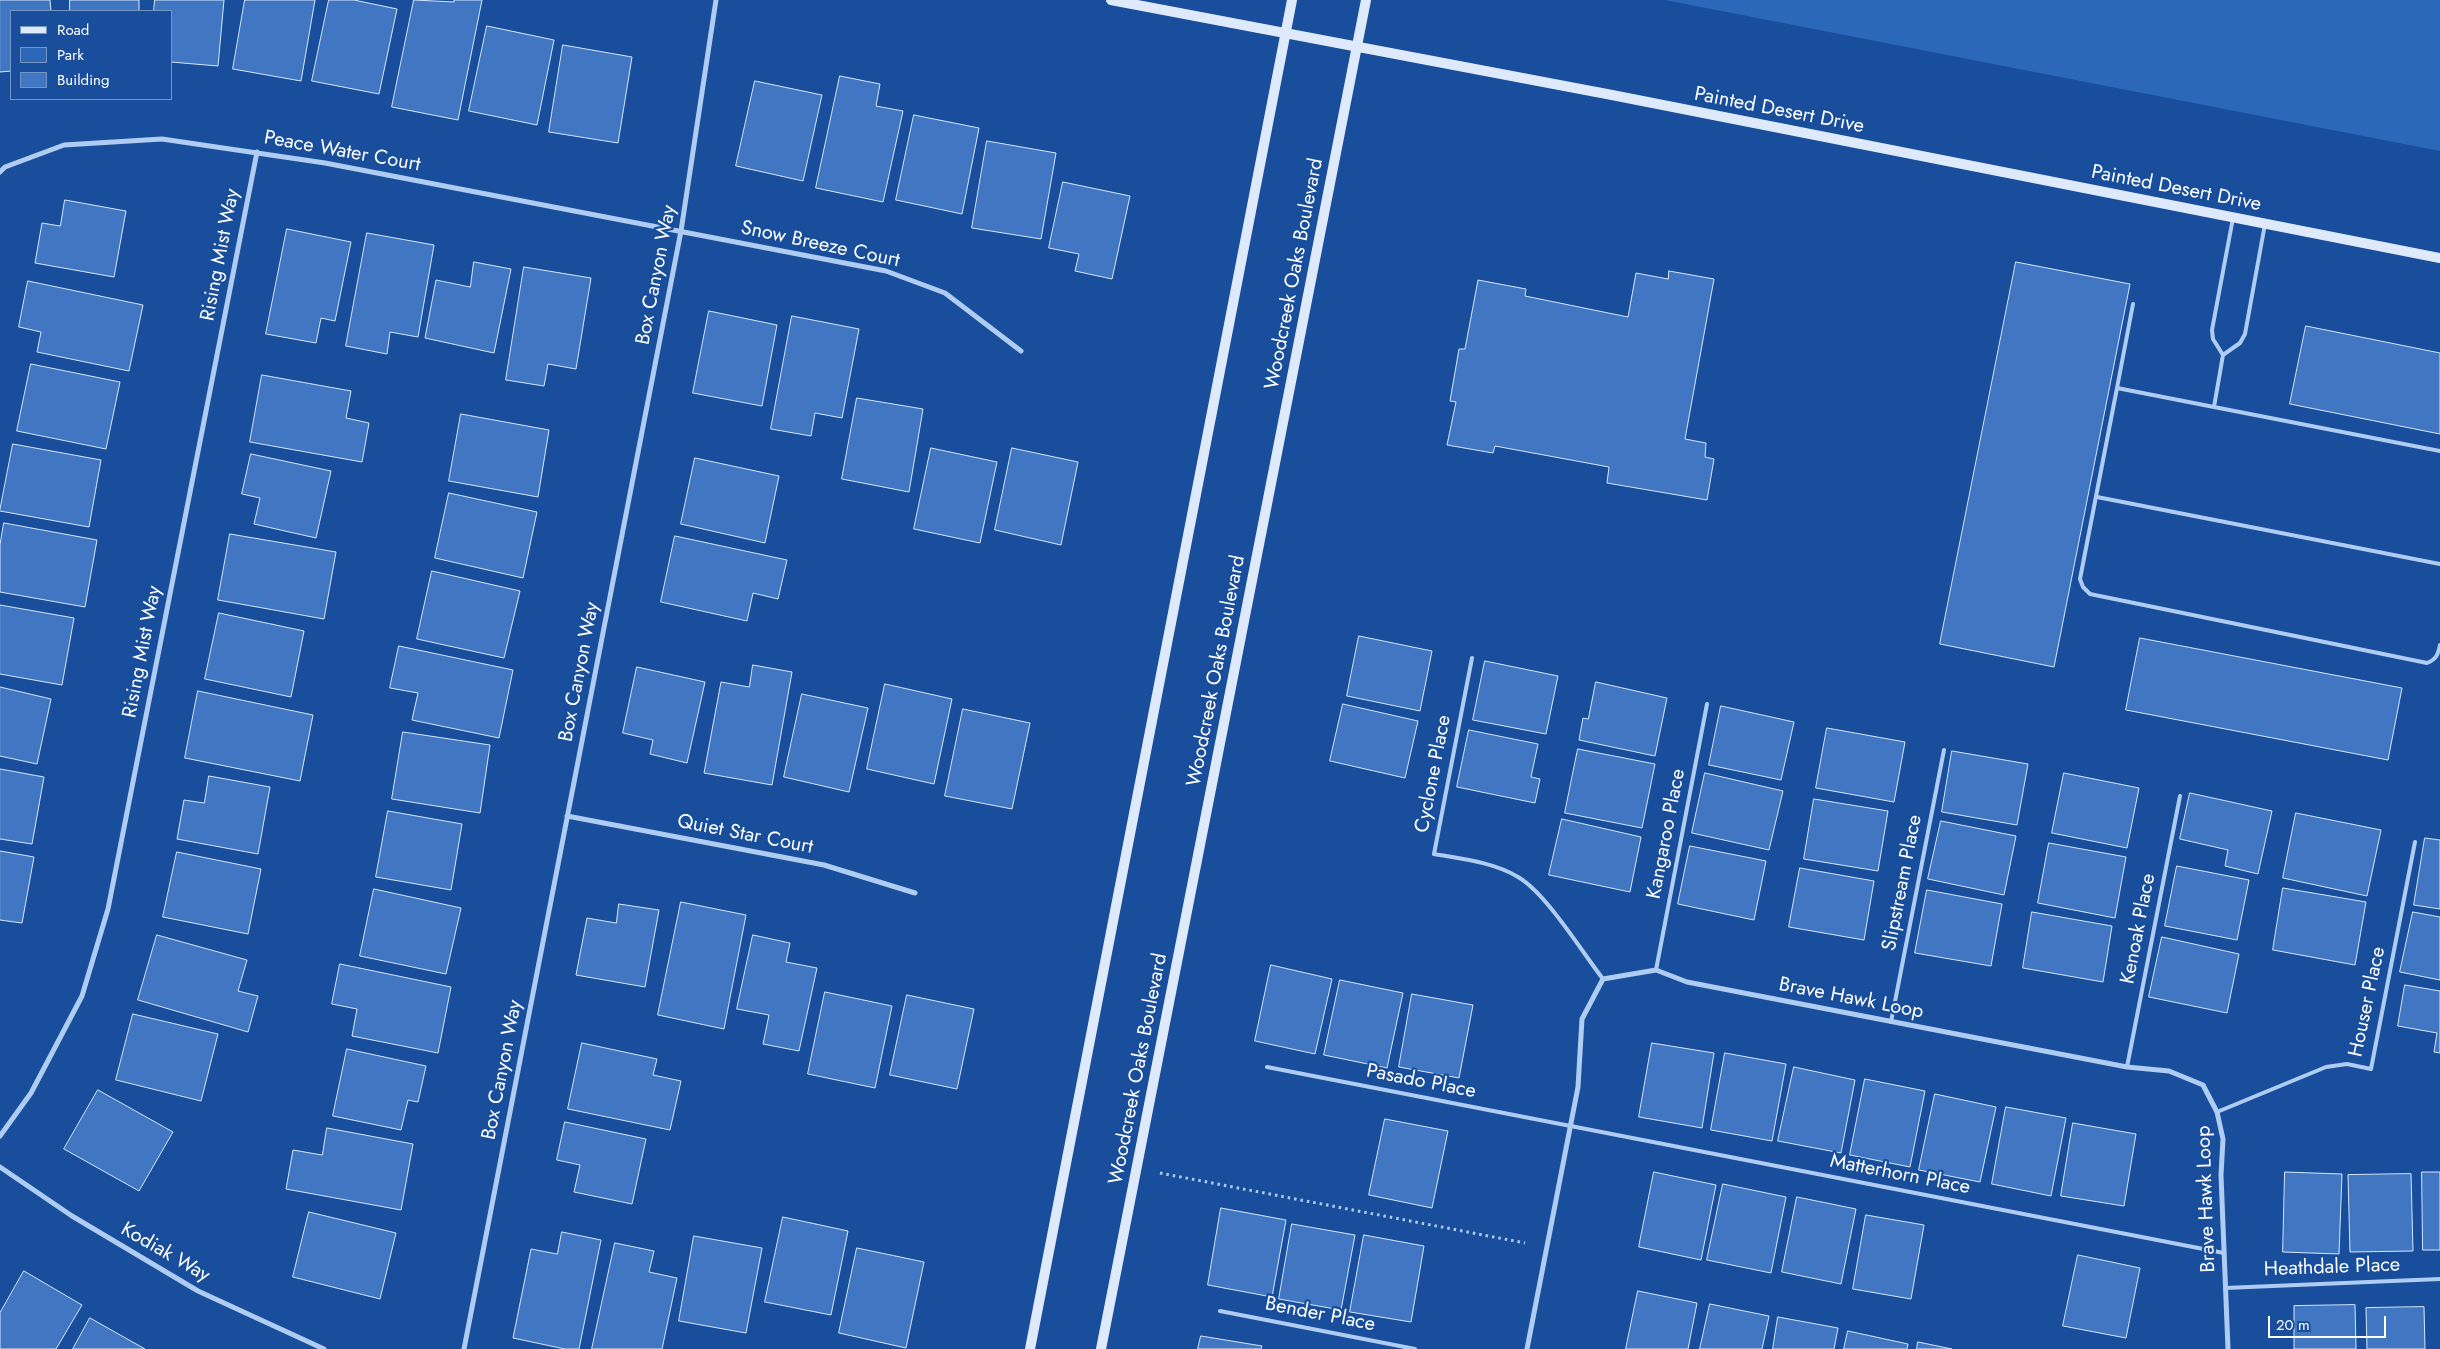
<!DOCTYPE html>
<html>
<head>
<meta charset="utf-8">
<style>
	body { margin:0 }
	#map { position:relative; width:2440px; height:1349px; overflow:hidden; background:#184e9c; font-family:Jost,sans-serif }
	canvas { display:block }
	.legend { position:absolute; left:10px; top:10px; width:162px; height:90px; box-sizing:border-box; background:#184e9c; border:1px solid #7495c4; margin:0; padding:6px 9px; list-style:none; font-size:15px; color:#fff }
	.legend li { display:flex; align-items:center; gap:10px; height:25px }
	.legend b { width:25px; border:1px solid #7495c4 }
	.scale { position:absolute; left:2268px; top:1316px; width:118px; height:22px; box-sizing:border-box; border:2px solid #fff; border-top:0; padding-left:6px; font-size:15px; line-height:18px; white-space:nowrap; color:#fff; -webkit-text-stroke:4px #184e9c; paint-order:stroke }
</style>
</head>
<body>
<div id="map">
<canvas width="2440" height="1349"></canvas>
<ul class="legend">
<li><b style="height:6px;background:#deeafc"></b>Road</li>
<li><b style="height:14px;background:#2c68b9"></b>Park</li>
<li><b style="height:14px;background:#4177c2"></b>Building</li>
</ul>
<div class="scale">20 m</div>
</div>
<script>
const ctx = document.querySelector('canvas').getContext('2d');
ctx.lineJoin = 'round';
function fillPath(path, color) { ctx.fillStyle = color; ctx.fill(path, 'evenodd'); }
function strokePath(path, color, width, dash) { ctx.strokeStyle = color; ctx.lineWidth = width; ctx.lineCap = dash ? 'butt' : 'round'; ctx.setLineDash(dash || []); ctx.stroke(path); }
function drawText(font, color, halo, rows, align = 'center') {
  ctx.font = font + ' Jost,sans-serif'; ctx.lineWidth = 4.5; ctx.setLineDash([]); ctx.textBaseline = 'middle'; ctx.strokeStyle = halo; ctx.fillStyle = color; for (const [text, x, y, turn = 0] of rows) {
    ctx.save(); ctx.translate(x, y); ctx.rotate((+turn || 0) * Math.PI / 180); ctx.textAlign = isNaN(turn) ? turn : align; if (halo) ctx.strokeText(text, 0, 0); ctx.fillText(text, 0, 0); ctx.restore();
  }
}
fillPath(new Path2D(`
	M1665 0H2440V151Z`), '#2c68b9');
const building = new Path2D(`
	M0 0H50L51 11H11V71L0 72Z
	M70 0H139V11H70Z
	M155 0H224L218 66 171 62V11H154Z
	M245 0H315L301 81 233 69Z
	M329 0H354L397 9 379 94 312 81Z
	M414 0 454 2V0H482L458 120 392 107Z
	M487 26 554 40 537 125 469 111Z
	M563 45 632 57 618 143 549 132Z
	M840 76 880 84 876 106 903 111 883 202 816 188Z
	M755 81 822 95 803 181 736 166Z
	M914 115 979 128 962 214 896 200Z
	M987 141 1056 153 1041 239 972 228Z
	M1063 182 1130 196 1112 279 1075 271 1079 254 1049 248Z
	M65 200 126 211 114 277 35 263 42 223 60 226Z
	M287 229 351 242 335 321 321 318 316 343 266 334Z
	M367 233 434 245 418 337 390 332 387 354 346 346Z
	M474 262 511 269 494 353 425 338 436 280 470 287Z
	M2016 262 2130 284 2054 667 1940 644Z
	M524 267 591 278 576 369 548 364 544 386 506 380Z
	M1669 271 1714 279 1685 439 1706 443 1705 457 1714 459 1707 500 1607 483 1609 467 1495 446 1493 453 1447 445 1456 402 1450 401 1459 349H1465L1478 280 1526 289 1525 296 1628 317 1636 273 1668 279Z
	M28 281 143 305 129 371 37 352 41 332 19 327Z
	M709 311 777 325 762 406 693 393Z
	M792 316 859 329 842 418 815 413 811 436 771 429Z
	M2306 326 2440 353V434L2290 404Z
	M31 364 120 382 106 449 17 431Z
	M262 375 351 391 346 418 369 423 362 462 250 442Z
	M857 398 923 409 909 492 842 479Z
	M461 414 549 430 538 497 449 481Z
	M13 444 101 460 89 527 0 511Z
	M931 448 997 462 980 543 914 529Z
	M1012 448 1078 462 1061 545 995 530Z
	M251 454 331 471 316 538 254 524 260 498 242 494Z
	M695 458 779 476 765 543 681 524Z
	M449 493 537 512 523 578 435 558Z
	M4 523 97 540 85 607 0 592V545Z
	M230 534 336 552 324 619 218 600Z
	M675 536 787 560 778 599 753 593 747 621 661 602Z
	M432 571 520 591 504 658 417 639Z
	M0 605 74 618 62 685 0 674Z
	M219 613 304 631 291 697 205 679Z
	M1359 636 1432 651 1420 711 1347 696Z
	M2140 638 2402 688 2388 760 2126 710Z
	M399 646 513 670 499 738 412 720 418 693 390 688Z
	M1485 661 1558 676 1546 734 1473 720Z
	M753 665 792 672 772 785 704 773 721 682 749 687Z
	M637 667 705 682 687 763 650 754 653 740 623 733Z
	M1596 682 1667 698 1655 756 1579 740 1583 718 1588 719Z
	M885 684 952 699 934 784 867 769Z
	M0 687 51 699 37 764 0 756Z
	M198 691 313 715 300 781 185 758Z
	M802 694 868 708 849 792 784 777Z
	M1343 704 1418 721 1405 778 1330 761Z
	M1721 706 1794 722 1781 780 1709 765Z
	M963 709 1030 723 1012 809 945 796Z
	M1827 728 1905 742 1894 802 1816 788Z
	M1469 730 1538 744 1531 777 1540 779 1535 803 1457 787Z
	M403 732 490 745 480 813 392 799Z
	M1578 749 1655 764 1642 828 1565 813Z
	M1952 751 2028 764 2017 825 1942 812Z
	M0 769 44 777 32 844 0 839Z
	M1705 773 1783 791 1769 850 1692 833Z
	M2064 773 2139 788 2127 848 2052 833Z
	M209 776 270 787 258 854 177 839 184 800 204 803Z
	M2190 793 2272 811 2258 874 2225 866 2228 850 2180 839Z
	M1814 799 1888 811 1878 871 1804 859Z
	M388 811 462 824 451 890 376 877Z
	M2296 813 2381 830 2367 896 2283 878Z
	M1562 819 1641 837 1630 892 1549 875Z
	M1941 821 2016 836 2004 895 1928 879Z
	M2425 838 2440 840V909L2414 905Z
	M2049 843 2126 857 2115 918 2038 903Z
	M1690 846 1766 861 1754 920 1678 904Z
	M0 851 34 857 22 923 0 920Z
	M177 852 261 869 248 934 163 917Z
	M2177 866 2249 880 2237 940 2165 926Z
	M1800 868 1874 881 1864 940 1789 927Z
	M2283 888 2366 902 2355 965 2273 950Z
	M374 889 461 908 446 974 360 956Z
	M1927 890 2002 904 1991 966 1915 953Z
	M681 902 746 915 724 1029 658 1015Z
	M619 904 659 910 645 987 576 975 587 918 616 923Z
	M2032 912 2112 926 2103 982 2023 968Z
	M2413 912 2440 917V980L2400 972Z
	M157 935 247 960 238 991 258 996 248 1032 138 1000Z
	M753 935 790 943 786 962 817 968 799 1051 763 1044 769 1015 737 1009Z
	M2162 937 2239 954 2227 1013 2149 997Z
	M340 964 451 987 438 1053 352 1036 357 1009 332 1004Z
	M1271 965 1332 979 1315 1054 1255 1041Z
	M1340 980 1403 993 1387 1068 1324 1055Z
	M2405 985 2440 991V1053L2434 1052 2437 1033 2398 1026Z
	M825 992 892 1006 875 1088 808 1074Z
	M1412 994 1473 1005 1459 1078 1399 1067Z
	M907 995 974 1009 957 1089 890 1075Z
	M133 1014 218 1034 201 1101 116 1080Z
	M582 1043 657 1059 653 1075 681 1081 670 1130 568 1109Z
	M1652 1043 1714 1053 1702 1128 1639 1117Z
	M347 1049 426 1066 418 1102 408 1100 401 1130 333 1116Z
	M1725 1053 1786 1064 1772 1141 1711 1130Z
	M1794 1067 1855 1080 1841 1153 1778 1141Z
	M1865 1079 1925 1091 1910 1167 1850 1155Z
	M98 1090 173 1132 139 1191 64 1149Z
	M1935 1094 1996 1107 1980 1182 1919 1170Z
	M2006 1107 2066 1118 2051 1196 1992 1184Z
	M1385 1119 1448 1131 1432 1208 1369 1195Z
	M565 1122 646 1139 632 1204 574 1192 580 1165 557 1160Z
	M2073 1123 2136 1134 2124 1206 2061 1196Z
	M327 1128 413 1144 401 1210 286 1189 293 1150 322 1155Z
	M1654 1172 1716 1185 1701 1260 1639 1247Z
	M2285 1172 2342 1174 2339 1254 2283 1252Z
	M2422 1172H2440V1250H2423Z
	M2411 1174 2413 1251 2350 1252 2348 1175Z
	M1723 1184 1786 1197 1771 1273 1707 1260Z
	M1797 1197 1856 1209 1841 1284 1782 1272Z
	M1221 1208 1286 1220 1272 1297 1208 1285Z
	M309 1212 396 1233 380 1299 293 1277Z
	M1866 1215 1924 1225 1911 1299 1853 1289Z
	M783 1217 848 1231 831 1315 765 1302Z
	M1292 1224 1355 1235 1341 1310 1279 1299Z
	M562 1232 601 1240 579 1349H565L513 1338 531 1249 557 1254Z
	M1364 1235 1424 1246 1411 1322 1350 1312Z
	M694 1236 762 1248 746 1333 679 1321Z
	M615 1243 654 1251 649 1272 677 1278 662 1349H592Z
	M857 1248 924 1262 906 1348 839 1333Z
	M2078 1255 2140 1268 2126 1338 2063 1326Z
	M24 1271 82 1305 56 1349H0V1313Z
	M1638 1291 1697 1303 1688 1349H1626Z
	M1710 1304 1769 1316 1762 1349H1700Z
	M2355 1305 2356 1349H2294V1306Z
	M2424 1307 2425 1349H2367L2366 1308Z
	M1778 1317 1838 1328 1834 1349H1773Z
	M90 1318 145 1349H73Z
	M1848 1331 1908 1344 1907 1349H1844Z
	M1201 1336 1262 1346 1261 1349H1198Z
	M1918 1342 1952 1349H1917Z`);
fillPath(building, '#4177c2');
strokePath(building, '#d7e7fc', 1);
strokePath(new Path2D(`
	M1160 1173 1525 1243`), '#afccf2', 3, [2.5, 4]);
strokePath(new Path2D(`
	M2265 224 2245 334 2240 343 2223 355 2214 407 2440 451
	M2223 355 2213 339 2212 330 2233 218
	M2117 388 2133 304
	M2214 407 2117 388 2080 579 2083 587 2090 594 2427 663C2437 659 2438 654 2440 645
	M2097 497 2440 564
	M1472 658 1434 854C1462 859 1493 862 1518 877 1546 893 1582 952 1603 979
	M1656 970 1707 704
	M1891 1022 1944 750
	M1267 1067 2224 1253
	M2127 1067 2180 796
	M2217 1112 2326 1067 2347 1064 2371 1069 2415 842
	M2225 1288 2440 1279
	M1220 1311 1415 1349`), '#afccf2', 4);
strokePath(new Path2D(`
	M0 172 5 167 64 145 162 139 325 163 886 271 945 293 1021 351
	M567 816 824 865 915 893
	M0 1136 31 1093 82 996 108 909 257 152
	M0 1167 72 1216 198 1291 324 1349
	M464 1349 681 231 716 0
	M1527 1349 1578 1087 1582 1019 1603 979 1656 970 1687 982 2127 1067 2169 1071 2203 1085 2217 1112 2223 1139 2221 1175 2228 1349`), '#afccf2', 5);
strokePath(new Path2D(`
	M1111 0 1612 95 2440 258
	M1030 1349 1292 0
	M1101 1349 1366 0`), '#deeafc', 10);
drawText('20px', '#fff', '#184e9c', [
	["Painted Desert Drive",1779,111,11],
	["Peace Water Court",342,152,10],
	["Painted Desert Drive",2176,189,11],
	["Snow Breeze Court",820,245,12],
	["Rising Mist Way",221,255,-79],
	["Woodcreek Oaks Boulevard",1295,274,-79],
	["Box Canyon Way",657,275,-79],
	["Rising Mist Way",143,652,-79],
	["Woodcreek Oaks Boulevard",1217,671,-79],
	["Box Canyon Way",580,672,-79],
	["Cyclone Place",1434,774,-79],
	["Kangaroo Place",1667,834,-79],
	["Quiet Star Court",745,835,11],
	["Slipstream Place",1903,883,-79],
	["Kenoak Place",2139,929,-79],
	["Brave Hawk Loop",1851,999,11],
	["Houser Place",2368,1002,-78],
	["Woodcreek Oaks Boulevard",1139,1069,-79],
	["Box Canyon Way",503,1070,-79],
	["Pasado Place",1421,1082,11],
	["Matterhorn Place",1900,1175,11],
	["Brave Hawk Loop",2207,1199,-92],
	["Kodiak Way",165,1253,30],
	["Heathdale Place",2332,1268,-2],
	["Bender Place",1320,1315,11]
]);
</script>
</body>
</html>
